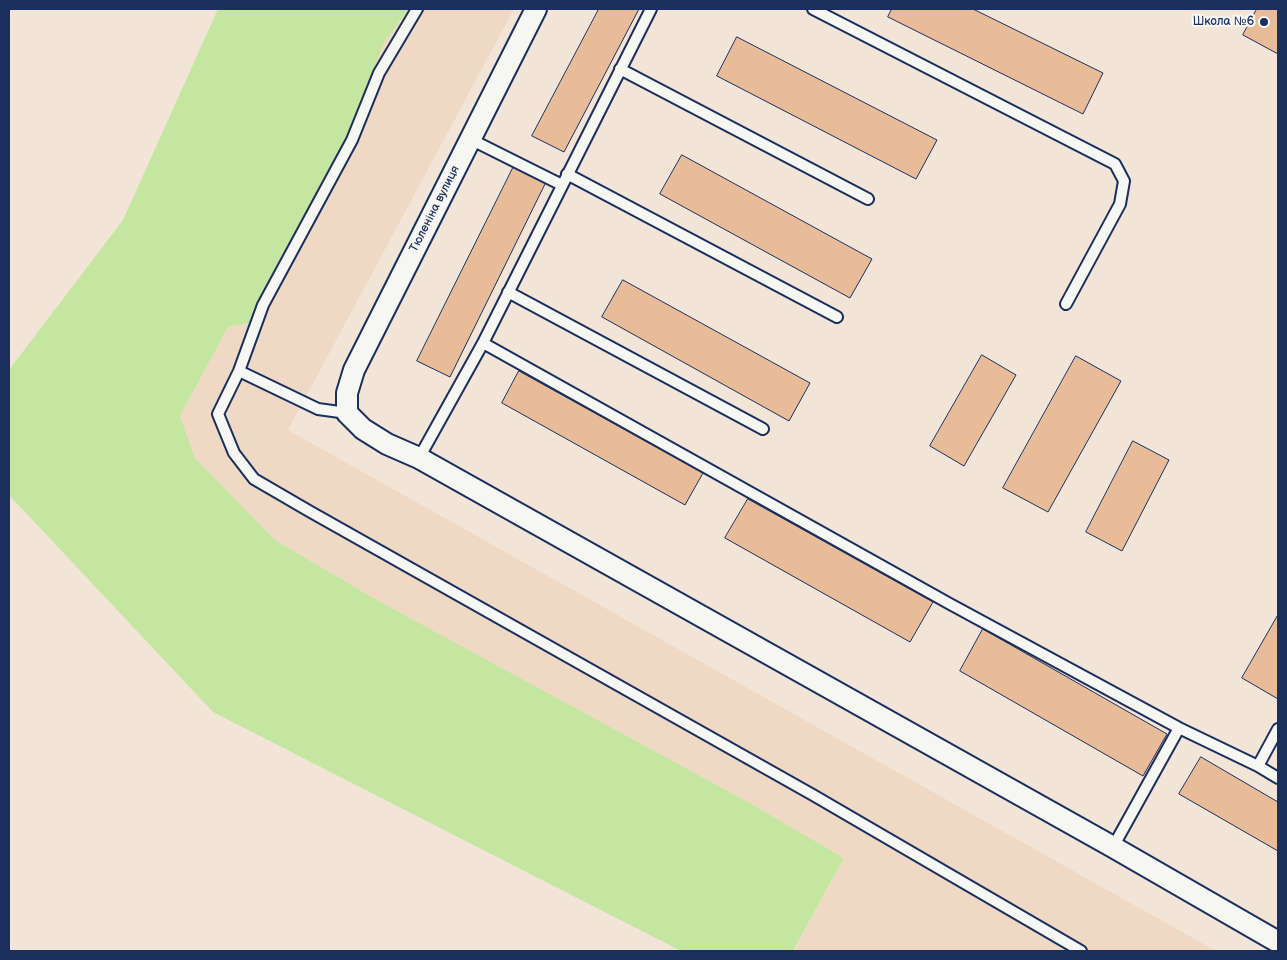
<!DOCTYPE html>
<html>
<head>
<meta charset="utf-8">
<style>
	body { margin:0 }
	#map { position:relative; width:1287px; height:960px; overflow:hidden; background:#f2e5d7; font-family:"Balsamiq Sans",sans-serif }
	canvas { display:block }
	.frame { position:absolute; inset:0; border:10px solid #1b2f5e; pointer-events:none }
</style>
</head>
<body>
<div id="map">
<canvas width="1287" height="960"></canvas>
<div class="frame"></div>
</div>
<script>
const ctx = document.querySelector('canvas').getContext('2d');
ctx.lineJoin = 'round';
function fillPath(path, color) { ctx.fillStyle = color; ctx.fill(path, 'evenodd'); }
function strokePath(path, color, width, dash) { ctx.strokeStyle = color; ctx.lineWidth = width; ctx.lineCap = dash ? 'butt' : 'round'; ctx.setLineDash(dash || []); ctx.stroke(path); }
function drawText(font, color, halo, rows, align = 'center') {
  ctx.font = font + ' "Balsamiq Sans",sans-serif'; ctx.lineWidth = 4.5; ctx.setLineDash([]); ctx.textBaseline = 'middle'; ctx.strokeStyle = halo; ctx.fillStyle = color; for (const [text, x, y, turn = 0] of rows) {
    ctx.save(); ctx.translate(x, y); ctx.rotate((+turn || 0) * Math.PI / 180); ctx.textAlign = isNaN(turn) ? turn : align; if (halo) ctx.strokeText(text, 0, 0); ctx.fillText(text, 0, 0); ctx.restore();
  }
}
fillPath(new Path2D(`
	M409 9H514L288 430 1216 951H794L844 858 748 802 377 600 275 540 195 458 180 416 228 327 255 322 328 200 383 44Z`), '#efd9c4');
fillPath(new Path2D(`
	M218 9H409L383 44 328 200 255 322 228 327 180 416 195 458 275 540 377 600 748 802 844 858 793 951H681L213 712 9 495V370L123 220Z`), '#c4e6a0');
const building = new Path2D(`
	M599 9H639L564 152 532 136Z
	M892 9H973L1103 73 1083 114 888 17Z
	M1257 9H1278V54L1243 35Z
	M737 37 937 140 916 179 717 76Z
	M682 155 872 259 850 298 660 194Z
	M514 166 546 182 450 377 417 361Z
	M623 280 810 383 789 421 602 317Z
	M982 355 1016 375 964 466 930 446Z
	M1076 356 1121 381 1048 512 1003 488Z
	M519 371 703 473 685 505 502 403Z
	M1133 441 1169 460 1122 551 1086 532Z
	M748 499 933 602 910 642 725 538Z
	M1278 615V699L1242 678Z
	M983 629 1167 734 1143 776 960 671Z
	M1201 757 1278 802V851L1179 794Z`);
fillPath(building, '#e8bc98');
strokePath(building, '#1b2f5e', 1);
const service = new Path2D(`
	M417 9 379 73 352 140 263 305 239 371 218 414 234 453 254 479 309 511 813 795 1081 951
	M813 9 1115 164 1124 181 1120 204 1066 304
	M620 69 868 199
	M470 139 562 185
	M567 174 837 317
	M508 292 763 429
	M483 343 950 604 1179 728 1258 766 1278 778
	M239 371 318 409 347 413
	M419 458 483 343 651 9
	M1258 766 1278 729
	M1113 847 1179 728`);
const minor = new Path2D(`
	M536 9 354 370 347 393V413L363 429 387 444 419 458 1113 847 1278 942`);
strokePath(service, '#1b2f5e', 14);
strokePath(minor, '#1b2f5e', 24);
strokePath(service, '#f6f6f2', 10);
strokePath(minor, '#f6f6f2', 20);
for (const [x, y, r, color] of [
	[1264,22,5,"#1b2f5e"]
]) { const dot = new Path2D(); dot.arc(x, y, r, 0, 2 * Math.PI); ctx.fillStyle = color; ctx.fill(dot); strokePath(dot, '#f6f6f2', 2); }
drawText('12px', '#1b2f5e', '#f6f6f2', [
	["Школа №6",1254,22]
], 'right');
drawText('12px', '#1b2f5e', '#f6f6f2', [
	["Тюленіна вулиця",435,209,-63]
]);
</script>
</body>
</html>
